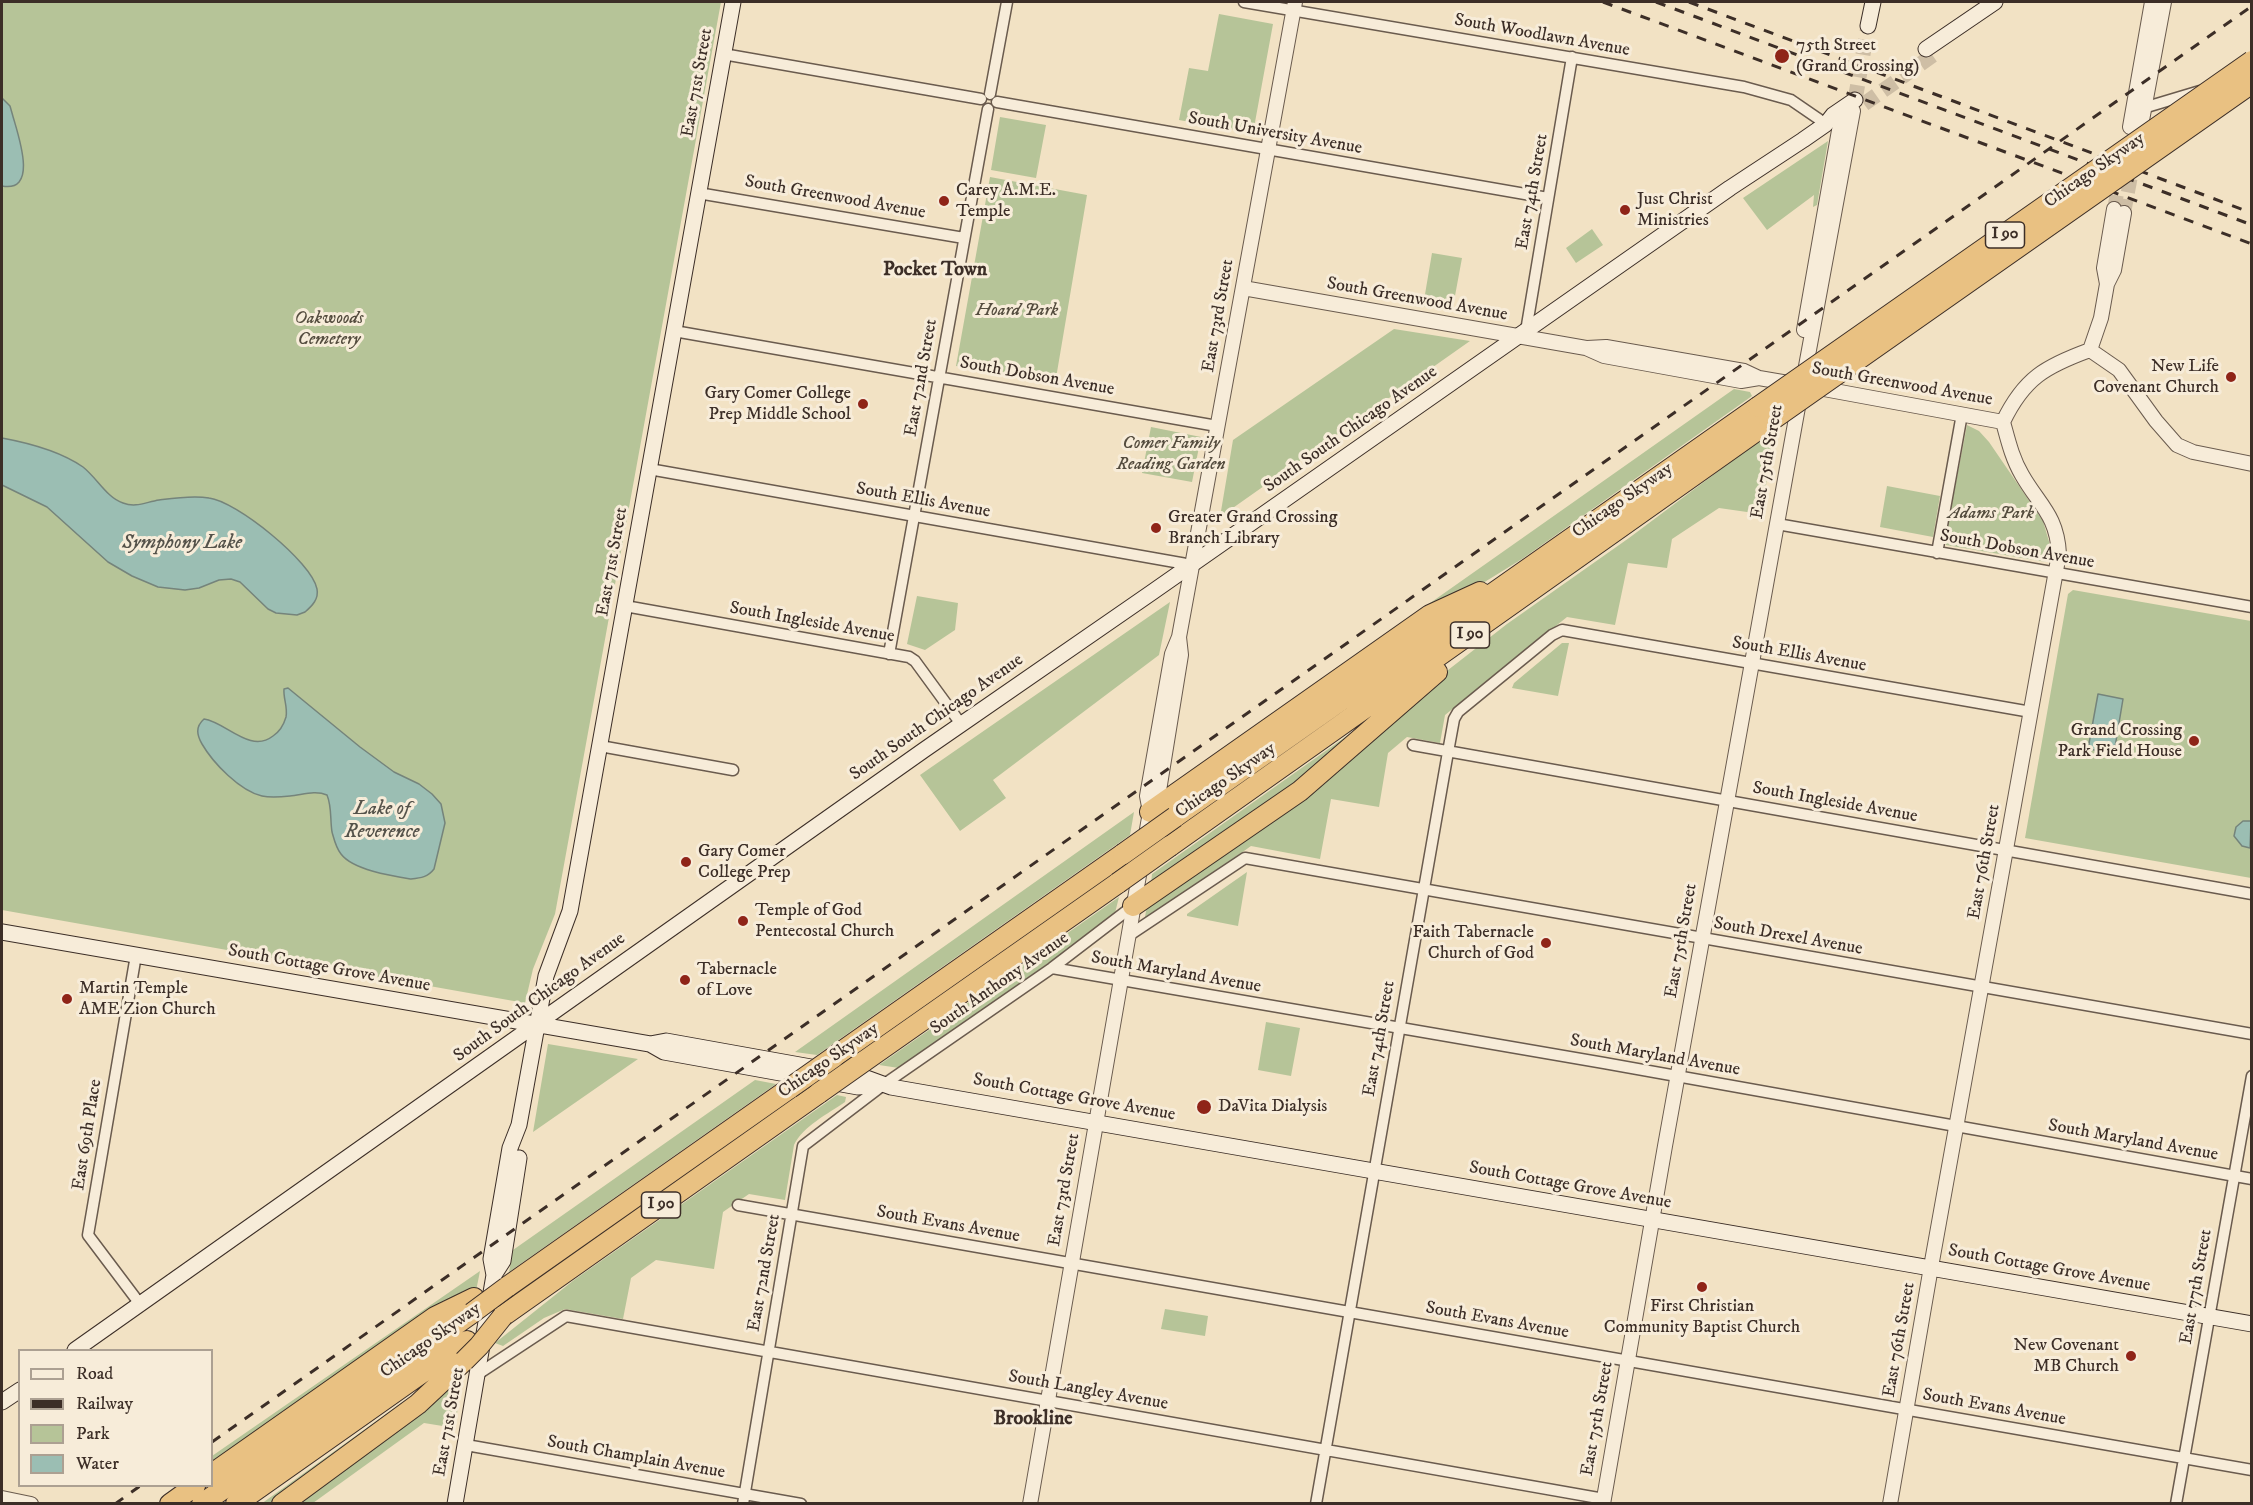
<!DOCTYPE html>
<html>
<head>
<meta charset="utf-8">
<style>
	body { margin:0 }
	#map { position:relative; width:2253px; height:1505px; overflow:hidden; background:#f2e2c4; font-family:"IM FELL DW Pica",serif }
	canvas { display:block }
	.frame { position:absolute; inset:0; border:3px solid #3c2e27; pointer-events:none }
	.legend { position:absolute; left:18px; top:1349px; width:195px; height:138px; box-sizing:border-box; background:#f7ecd9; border:2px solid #aca092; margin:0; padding:8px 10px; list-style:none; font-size:18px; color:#3c2e27 }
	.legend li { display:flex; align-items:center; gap:12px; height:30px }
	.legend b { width:30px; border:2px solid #aca092 }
</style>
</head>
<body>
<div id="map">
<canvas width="2253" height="1505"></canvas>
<div class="frame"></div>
<ul class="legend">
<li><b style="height:8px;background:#f7ecd9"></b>Road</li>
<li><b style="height:8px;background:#3c2e27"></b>Railway</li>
<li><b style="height:16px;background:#b6c498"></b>Park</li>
<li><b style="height:16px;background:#9bbeb3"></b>Water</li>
</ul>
</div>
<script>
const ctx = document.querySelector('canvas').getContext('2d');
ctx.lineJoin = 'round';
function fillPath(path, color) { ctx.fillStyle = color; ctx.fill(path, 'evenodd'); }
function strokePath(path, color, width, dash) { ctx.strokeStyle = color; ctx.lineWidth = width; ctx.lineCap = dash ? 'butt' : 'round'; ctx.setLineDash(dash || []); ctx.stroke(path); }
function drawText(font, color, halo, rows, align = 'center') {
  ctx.font = font + ' "IM FELL DW Pica",serif'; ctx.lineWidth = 6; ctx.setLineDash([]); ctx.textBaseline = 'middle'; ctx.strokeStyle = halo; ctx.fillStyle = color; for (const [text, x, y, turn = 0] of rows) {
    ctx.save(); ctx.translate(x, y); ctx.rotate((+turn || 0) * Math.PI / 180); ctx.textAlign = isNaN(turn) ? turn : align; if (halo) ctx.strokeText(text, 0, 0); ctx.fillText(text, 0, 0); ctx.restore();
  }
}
fillPath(new Path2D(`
	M2 2H721L555 914 533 969 525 1003 2 910Z
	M1219 14 1273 24 1253 133 1179 120 1189 68 1208 71Z
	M1000 117 1046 125 1036 178 991 170Z
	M1828 141 1817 205 1813 207 1814 195 1767 230 1743 198Z
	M990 177 1087 195 1055 384 956 366Z
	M1592 229 1603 245 1576 263 1566 248Z
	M1432 253 1462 258 1452 312 1423 306Z
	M1394 329 1470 341 1220 517 1233 440Z
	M1734 389 1750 392 1752 396 1522 559 1291 701Z
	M1967 425 1979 431 1989 442 2043 521 2050 545 2048 561 2046 562 1946 545 1945 540Z
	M1151 427 1201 437 1192 482 1142 473Z
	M1776 428 1761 514 1719 508 1672 539 1667 568 1628 563 1615 625 1567 617 1445 715 1440 743 1407 737 1388 753 1379 807 1331 799 1320 859 1251 846 1151 917H1145L1147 905 1507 624 1629 538Z
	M1887 486 1940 496 1933 537 1880 527Z
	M2073 590 2251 621V878L2025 838 2068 594Z
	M917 596 958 603 955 630 925 650 907 644Z
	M1170 602 1159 655 993 780 1006 798 960 831 920 775Z
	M1562 643H1569L1558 696 1512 688 1514 683Z
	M1358 728 1335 758 1151 883 1152 874Z
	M1134 812 1130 835 817 1055 795 1052Z
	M1247 872 1238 926 1187 916V914Z
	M1119 897 1114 917 899 1068 879 1065Z
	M1266 1022 1300 1028 1291 1076 1258 1070Z
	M548 1044 638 1059 533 1132Z
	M755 1080 776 1084 509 1272 513 1250Z
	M837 1095 846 1097 845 1102C828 1114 803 1126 794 1145L785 1200 749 1194 723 1212 714 1269 656 1260 631 1278 623 1319 565 1309 544 1318 503 1346 495 1343 574 1280Z
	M480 1271 476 1291 212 1466V1456Z
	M1165 1309 1208 1316 1205 1336 1161 1329Z
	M463 1370 455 1428 424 1423 313 1503 291 1504Z
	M414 1394 418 1399 273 1503 261 1504Z`), '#b6c498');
const water = new Path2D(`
	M2 98 10 106 12 113C17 132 40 193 2 186Z
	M2 438C29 443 60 451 83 467 97 478 107 498 123 503 136 508 146 502 159 500 174 498 193 495 209 498 236 501 312 562 317 589 319 599 312 606 305 612L297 615 276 613 268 609 240 582 231 579 219 580 199 588 185 590 158 587 132 576 108 562 47 507 2 485Z
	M288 688 360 747 394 772 419 784 432 794 441 804 445 823 434 869C428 877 421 878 411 879 392 876 353 870 341 854 336 848 334 839 332 832 330 820 332 807 327 795 315 790 302 795 290 796 281 797 271 798 262 796 240 791 213 763 202 744 197 735 195 727 204 719 226 722 250 754 273 736 279 732 284 724 286 717 288 707 283 698 284 689Z
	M2098 694 2123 699 2114 753 2088 749Z
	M2243 821H2251L2250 848 2242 846 2234 836 2236 827Z`);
fillPath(water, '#9bbeb3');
strokePath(water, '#75847b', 1.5);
strokePath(new Path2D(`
	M2114 209 2121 173
	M2124 213 2133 165`), '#cebea5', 14, [14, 7]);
strokePath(new Path2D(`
	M1855 100 1868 26
	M1864 104 1936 53`), '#cebea5', 15, [15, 8]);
const minor = new Path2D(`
	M1244 2 1744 87 1791 100 1826 124
	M723 54 981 99
	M990 94 1007 2
	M997 102 1548 198
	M2140 109 2200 91
	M698 193 964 238
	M674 331 1217 426
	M1526 331 1572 57
	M649 469 1192 565
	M1777 524 2252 607
	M1937 553 1962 414
	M625 606 909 657 915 661 961 724
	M889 654 988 109
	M1413 745 2252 894
	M600 746 733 770
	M1128 936 1245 858 2252 1034
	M136 955 88 1235 140 1304
	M1052 968 1604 1063 2252 1179
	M738 1205 2252 1470
	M478 1374 566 1316 1604 1499
	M466 1445 801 1504
	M743 1504 803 1146 883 1085 1052 968 1133 906
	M1316 1504 1448 752 1454 719 1458 712 1552 635 1562 630 2031 712
	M2176 1504 2252 1076`);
const tertiary = new Path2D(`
	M2130 127 2152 2
	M2140 131 2164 2
	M2107 284 2104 268 2114 209
	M1243 288 1586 348 1604 356 1741 381 1759 378
	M1804 330 1841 119
	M1587 348 1606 347 1744 371 1759 378 1794 384
	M2090 350 2119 370 2156 421 2177 445 2193 452 2252 464
	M2090 350 2101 318 2107 284 2114 270 2124 213
	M1804 377 1853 111
	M1813 387 2003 422
	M1150 812 1147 796 1172 654 1179 637 1295 2
	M2 1498 31 1504
	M1030 1504 1150 812 1158 797 1181 655 1179 637
	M1603 1504 1665 1146 1800 396
	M1890 1504 1931 1267 2059 554C2057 515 2039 505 2022 475 2012 458 2008 440 2003 422 2024 378 2046 366 2090 350`);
const secondary = new Path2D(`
	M1868 26 1873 2
	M1926 49 1995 2
	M2 932 650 1044 666 1041 861 1076 891 1087 2252 1324
	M650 1044 664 1052 858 1087 879 1085
	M494 1275 503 1261 519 1158
	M75 1350 924 750 1151 593 1730 188 1803 140 1826 124 1833 115 1855 100
	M2 1402 20 1390
	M455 1504 494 1275 491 1259 510 1148 519 1125 546 976 570 911 733 2`);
const motorway = new Path2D(`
	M1150 812 1430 615 1480 592
	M1175 817 1758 407
	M1170 846 1769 422
	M1133 906 1300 791 1437 672
	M834 1057 1123 854
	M863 1062 1118 883
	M507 1287 790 1088
	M503 1316 819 1093
	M212 1474 435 1317 474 1298
	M170 1504 195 1486
	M202 1504 472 1313
	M236 1504 467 1341
	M282 1504 418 1404 464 1361`);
strokePath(minor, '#6a5b4e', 13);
strokePath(tertiary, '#6a5b4e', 16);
strokePath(secondary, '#3c2e27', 17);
strokePath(motorway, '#3c2e27', 22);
strokePath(minor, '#f7ecd9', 10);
strokePath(tertiary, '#f7ecd9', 14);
strokePath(secondary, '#f7ecd9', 15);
strokePath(motorway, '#e9c182', 20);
strokePath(new Path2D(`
	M1603 2 2252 244
	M1656 2 2252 225
	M1689 2 2252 213
	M212 1442 2252 6
	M115 1504 140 1486`), '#3c2e27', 3, [10, 10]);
const motorwayBridge = new Path2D(`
	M1758 407 2252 61
	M1769 422 2252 83
	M1123 854 1175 817
	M1118 883 1170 846
	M790 1088 834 1057
	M819 1093 863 1062
	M472 1313 507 1287
	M464 1361 479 1346 503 1316`);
strokePath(motorwayBridge, '#3c2e27', 22, []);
strokePath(motorwayBridge, '#e9c182', 20);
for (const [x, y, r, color] of [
	[1782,56,8,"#8f2418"],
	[944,201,6,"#8f2418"],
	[1625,210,6,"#8f2418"],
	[2231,377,6,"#8f2418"],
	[863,404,6,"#8f2418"],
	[1156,528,6,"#8f2418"],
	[2194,741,6,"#8f2418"],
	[686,862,6,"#8f2418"],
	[743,921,6,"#8f2418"],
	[1546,943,6,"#8f2418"],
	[685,980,6,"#8f2418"],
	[67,999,6,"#8f2418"],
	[1204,1107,8,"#8f2418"],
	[1702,1287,6,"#8f2418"],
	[2131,1356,6,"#8f2418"]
]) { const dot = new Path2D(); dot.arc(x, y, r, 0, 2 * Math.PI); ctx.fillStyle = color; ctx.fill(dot); strokePath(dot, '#f7ecd9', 2); }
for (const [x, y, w] of [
	[2005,235,39],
	[1470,635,39],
	[661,1205,39]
]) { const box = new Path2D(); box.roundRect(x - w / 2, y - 13, w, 26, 4.5); ctx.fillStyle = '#f7ecd9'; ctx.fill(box); strokePath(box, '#3c2e27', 1.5); }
drawText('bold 16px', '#3c2e27', null, [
	["I 90",2005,235],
	["I 90",1470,635],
	["I 90",661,1205]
]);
drawText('18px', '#3c2e27', '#f7ecd9', [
	["South Woodlawn Avenue",1542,36,10],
	["East 71st Street",698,83,-80],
	["South University Avenue",1275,134,10],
	["Chicago Skyway",2095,171,-35],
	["East 74th Street",1533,192,-80],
	["South Greenwood Avenue",835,198,10],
	["South Greenwood Avenue",1417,300,10],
	["East 73rd Street",1219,316,-80],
	["South Dobson Avenue",1037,377,10],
	["East 72nd Street",922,378,-80],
	["South Greenwood Avenue",1902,385,10],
	["South South Chicago Avenue",1351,430,-35],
	["East 75th Street",1768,462,-80],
	["South Ellis Avenue",923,501,10],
	["Chicago Skyway",1623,501,-35],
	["South Dobson Avenue",2017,550,10],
	["East 71st Street",613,562,-80],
	["South Ingleside Avenue",812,623,10],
	["South Ellis Avenue",1799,655,10],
	["South South Chicago Avenue",937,718,-35],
	["Chicago Skyway",1226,781,-35],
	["South Ingleside Avenue",1835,803,10],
	["East 76th Street",1985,862,-80],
	["South Drexel Avenue",1788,937,10],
	["East 75th Street",1682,941,-80],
	["South Cottage Grove Avenue",329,969,10],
	["South Maryland Avenue",1176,973,10],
	["South Anthony Avenue",1000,984,-35],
	["South South Chicago Avenue",540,998,-36],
	["East 74th Street",1380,1039,-80],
	["South Maryland Avenue",1655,1056,10],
	["Chicago Skyway",829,1061,-35],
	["South Cottage Grove Avenue",1074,1098,10],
	["East 69th Place",88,1135,-81],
	["South Maryland Avenue",2133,1141,10],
	["South Cottage Grove Avenue",1570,1186,10],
	["East 73rd Street",1065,1190,-80],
	["South Evans Avenue",948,1225,10],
	["South Cottage Grove Avenue",2049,1269,10],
	["East 72nd Street",765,1273,-80],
	["East 77th Street",2197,1287,-80],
	["South Evans Avenue",1497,1321,10],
	["East 76th Street",1900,1340,-80],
	["Chicago Skyway",431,1341,-35],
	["South Langley Avenue",1088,1391,10],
	["South Evans Avenue",1994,1408,10],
	["East 75th Street",1598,1419,-80],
	["East 71st Street",450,1422,-80],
	["South Champlain Avenue",636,1458,10]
]);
drawText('18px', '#3c2e27', '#f7ecd9', [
	["75th Street",1796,46],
	["(Grand Crossing)",1796,67],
	["Carey A.M.E.",956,191],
	["Temple",956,212],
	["Just Christ",1637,200],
	["Ministries",1637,221],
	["New Life",2219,367,"right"],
	["Covenant Church",2219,388,"right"],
	["Gary Comer College",851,394,"right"],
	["Prep Middle School",851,415,"right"],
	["Greater Grand Crossing",1168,518],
	["Branch Library",1168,539],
	["Grand Crossing",2182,731,"right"],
	["Park Field House",2182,752,"right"],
	["Gary Comer",698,852],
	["College Prep",698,873],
	["Temple of God",755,911],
	["Pentecostal Church",755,932],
	["Faith Tabernacle",1534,933,"right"],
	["Church of God",1534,954,"right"],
	["Tabernacle",697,970],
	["of Love",697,991],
	["Martin Temple",79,989],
	["AME Zion Church",79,1010],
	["DaVita Dialysis",1218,1107],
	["First Christian",1702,1307,"center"],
	["Community Baptist Church",1702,1328,"center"],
	["New Covenant",2119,1346,"right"],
	["MB Church",2119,1367,"right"]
], 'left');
drawText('italic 18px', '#544c3e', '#f7ecd9', [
	["Hoard Park",1017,311],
	["Oakwoods",329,319],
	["Cemetery",329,340],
	["Comer Family",1171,444],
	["Reading Garden",1171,465],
	["Adams Park",1991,514]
]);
drawText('bold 20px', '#3c2e27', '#f7ecd9', [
	["Pocket Town",935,271],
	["Brookline",1033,1420]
]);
drawText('italic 20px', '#54524a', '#f7ecd9', [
	["Symphony Lake",182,544],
	["Lake of",382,810],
	["Reverence",382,833]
]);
</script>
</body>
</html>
